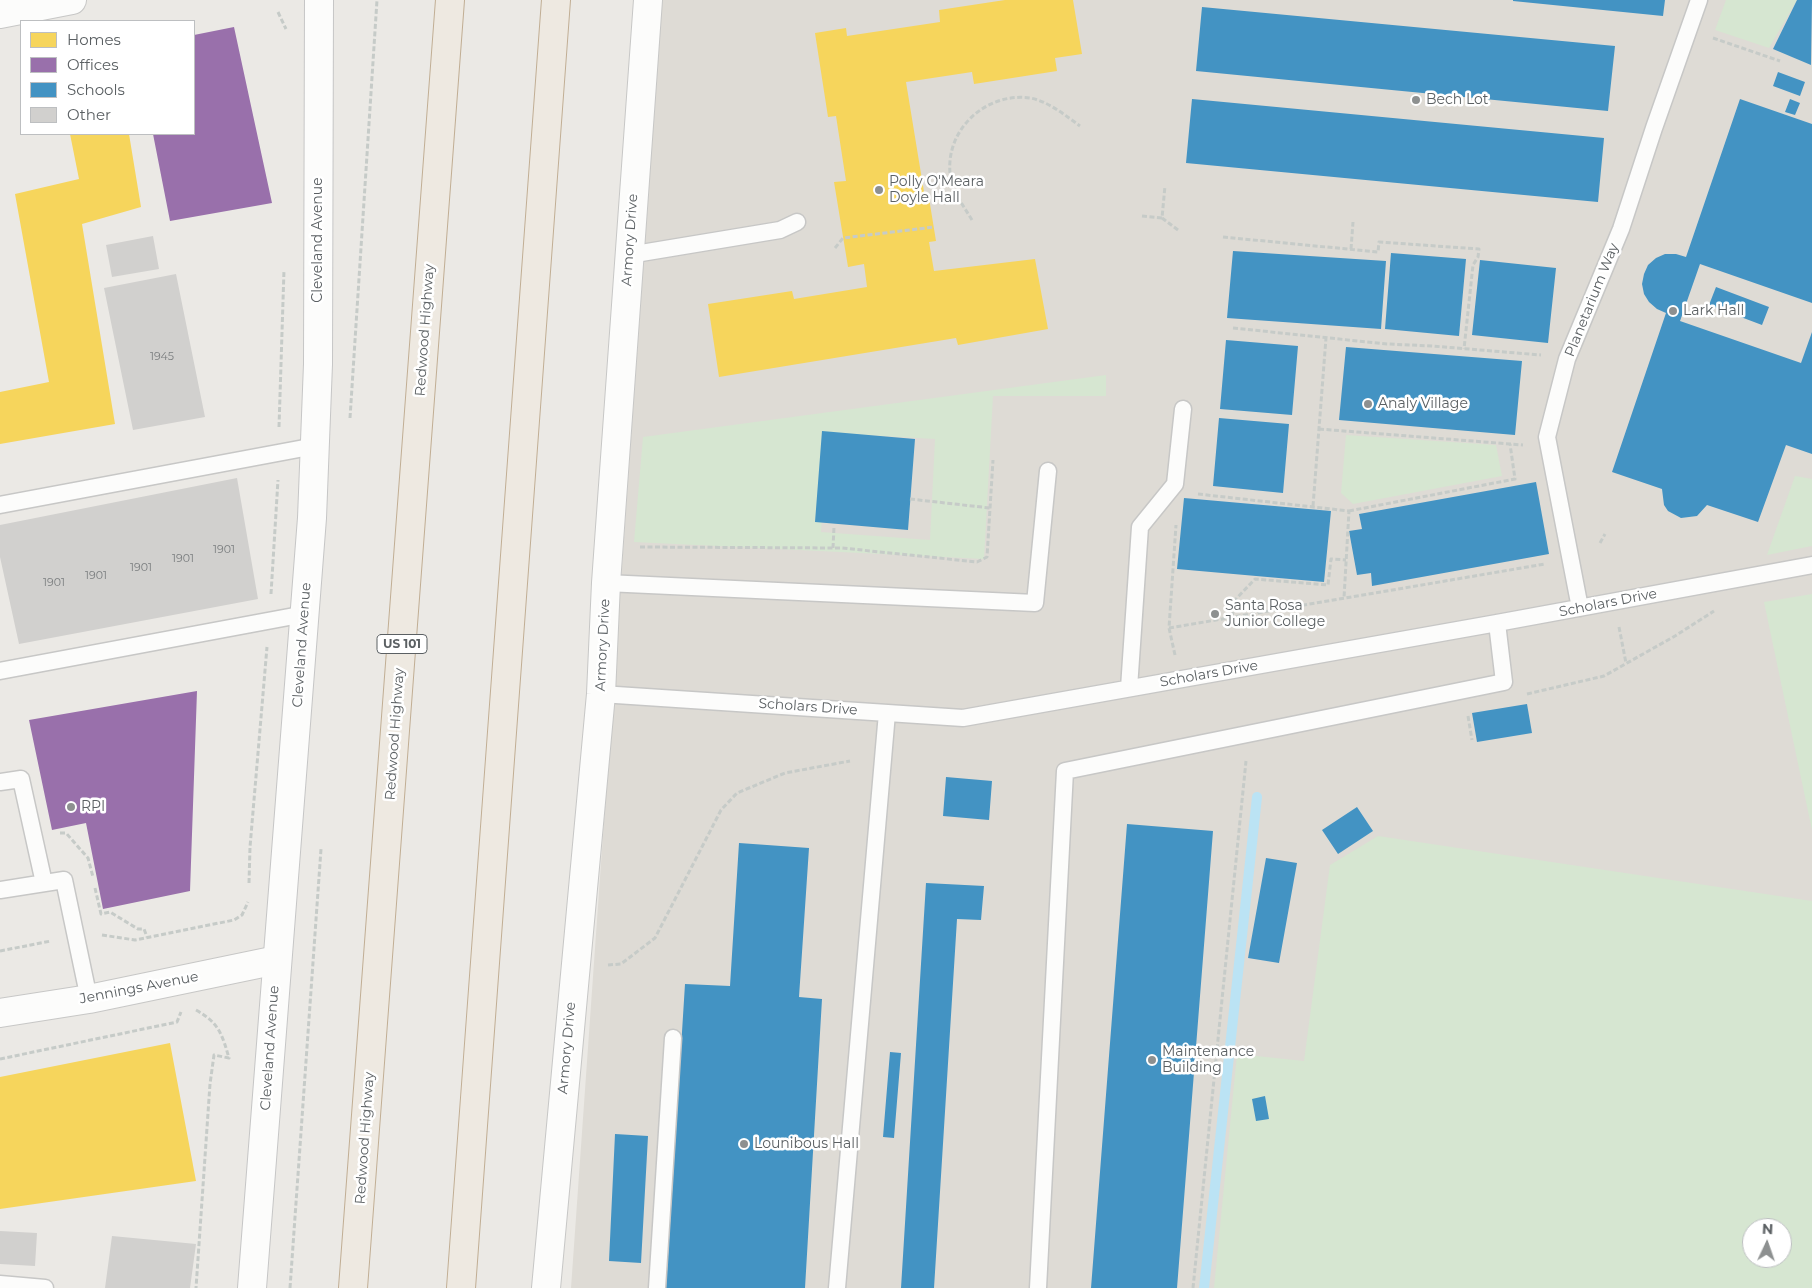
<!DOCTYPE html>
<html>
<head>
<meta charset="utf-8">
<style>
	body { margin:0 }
	#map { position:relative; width:1812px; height:1288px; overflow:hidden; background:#ebe9e5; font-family:Montserrat,sans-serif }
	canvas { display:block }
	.legend { position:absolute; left:20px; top:20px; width:175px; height:115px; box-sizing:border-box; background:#fff; border:1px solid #bdbfc1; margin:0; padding:6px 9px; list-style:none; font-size:15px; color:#5b6063 }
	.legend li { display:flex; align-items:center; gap:10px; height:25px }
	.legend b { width:25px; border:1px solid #bdbfc1 }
	.north { position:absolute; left:1742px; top:1218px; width:50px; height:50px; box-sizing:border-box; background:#fff; border:1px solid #bdbfc1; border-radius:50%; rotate:3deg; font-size:14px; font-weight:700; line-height:20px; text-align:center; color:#5b6063 }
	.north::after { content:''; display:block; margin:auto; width:18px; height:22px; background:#8d9090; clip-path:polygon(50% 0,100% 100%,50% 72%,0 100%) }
</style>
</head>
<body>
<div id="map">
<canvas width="1812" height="1288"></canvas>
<ul class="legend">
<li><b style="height:14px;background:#f6d55c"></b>Homes</li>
<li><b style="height:14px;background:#9970ab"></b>Offices</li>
<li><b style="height:14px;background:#4393c3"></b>Schools</li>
<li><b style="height:14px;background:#d1d0ce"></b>Other</li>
</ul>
<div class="north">N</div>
</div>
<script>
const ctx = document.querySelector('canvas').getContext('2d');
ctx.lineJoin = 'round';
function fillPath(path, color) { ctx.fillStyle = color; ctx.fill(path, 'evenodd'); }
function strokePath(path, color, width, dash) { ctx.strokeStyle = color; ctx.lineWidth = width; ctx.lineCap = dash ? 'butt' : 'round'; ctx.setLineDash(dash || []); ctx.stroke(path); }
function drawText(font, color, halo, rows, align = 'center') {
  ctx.font = font + ' Montserrat,sans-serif'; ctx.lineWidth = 5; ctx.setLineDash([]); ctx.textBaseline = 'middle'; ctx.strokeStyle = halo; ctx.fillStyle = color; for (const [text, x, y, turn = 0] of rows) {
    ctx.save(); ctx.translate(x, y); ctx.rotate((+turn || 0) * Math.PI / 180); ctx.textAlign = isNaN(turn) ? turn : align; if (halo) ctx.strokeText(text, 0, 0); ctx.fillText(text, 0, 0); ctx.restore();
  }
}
fillPath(new Path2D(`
	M662 0H1812V1288H571ZM1752 1228H1782V1258H1752Z`), '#dedbd5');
fillPath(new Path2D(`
	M1726 0H1797L1769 48 1715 30Z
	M1106 375V396H993L984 559 634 542 643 437ZM828 433 935 439 930 540 821 532Z
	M1346 435 1496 445 1502 476 1353 504 1341 493Z
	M1795 476 1812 479V546L1767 555Z
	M1812 594V830L1764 602Z
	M1378 836 1812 901V1288H1214L1237 1054 1304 1061 1330 865ZM1752 1228H1782V1258H1752Z`), '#d6e6d1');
fillPath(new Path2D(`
	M1005 0H1073L1082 54 1055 58 1057 71 974 84 972 72 906 82 925 198H929L936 241 929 242 934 271 1035 259 1048 329 958 345 956 338 719 377 708 304 792 291 794 299 867 287 864 264 848 267 834 182 846 181 836 116 828 117 815 33 846 28 847 36 940 22 939 10Z
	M70 134H129L141 207 82 224 115 424 0 444V392L49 382 15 194 79 179Z
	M170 1043 196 1181 0 1209V1077Z`), '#f6d55c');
fillPath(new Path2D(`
	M234 27 272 203 170 221 153 134H194V35Z
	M197 691 190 891 103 909 86 823 52 830 29 720Z`), '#9970ab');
fillPath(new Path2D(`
	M1513 0H1665L1663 16 1513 1Z
	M1797 0H1812L1811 65 1773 49Z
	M1202 7 1615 46 1608 111 1196 71Z
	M1778 72 1805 82 1800 96 1773 86Z
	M1192 99 1604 138 1598 202 1186 163Z
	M1740 99 1812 124V303L1700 264 1680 321 1801 363 1812 332V454L1786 445 1758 522 1707 505 1697 516 1681 518 1668 511 1664 505 1662 489 1612 472 1666 313 1657 309 1649 302 1644 294 1642 284 1644 274 1648 265 1656 258 1665 254H1676L1686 257Z
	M1790 99 1800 103 1795 115 1785 112Z
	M1233 251 1386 261 1381 329 1227 318Z
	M1391 253 1466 259 1459 336 1385 329Z
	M1480 260 1556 268 1548 343 1472 335Z
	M1716 287 1769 307 1762 325 1709 305Z
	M1226 340 1298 346 1292 415 1220 409Z
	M1346 347 1522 361 1515 435 1339 420Z
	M1219 418 1289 424 1283 493 1213 486Z
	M822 431 915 439 908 530 815 522Z
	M1536 482 1549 554 1372 586 1371 573 1357 575 1349 531 1362 529 1359 514Z
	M1184 498 1331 511 1324 582 1177 569Z
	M1527 704 1532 733 1477 742 1472 713Z
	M946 777 992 781 989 820 943 816Z
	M1357 807 1373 831 1338 854 1322 830Z
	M1127 824 1213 831 1177 1288H1091Z
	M739 843 809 848 799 997 822 999 805 1288H666L685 984 730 986Z
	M1266 858 1297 863 1279 963 1248 958Z
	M926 883 984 886 981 920 957 919 934 1288H901Z
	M890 1052 901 1053 894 1138 883 1137Z
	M1265 1096 1269 1119 1256 1121 1252 1099Z
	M615 1134 648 1136 641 1263 609 1261Z`), '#4393c3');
strokePath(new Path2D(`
	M1204 1288 1257 797`), '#bbe3f4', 10);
fillPath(new Path2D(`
	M153 236 159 269 112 277 106 245Z
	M176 274 205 417 133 430 104 288Z
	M237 478 258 599 19 644 0 557V525Z
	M0 1231 37 1233 35 1266 0 1264Z
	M112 1236 196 1244 190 1288H105Z`), '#d1d0ce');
const lane = new Path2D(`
	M629 255 780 230 797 222
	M0 505 315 446
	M606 583 1035 603 1048 471
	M1580 608 1547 437 1567 359 1621 229 1654 128 1699 0
	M0 671 305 614
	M1129 688 1140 527 1175 484 1183 409
	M601 694 963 718 1497 623 1812 565
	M0 782 21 779 44 883
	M0 890 64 880 89 999
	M0 1284 45 1288
	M657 1288 673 1038
	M837 1288 887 713
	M1038 1288 1065 771 1504 682 1497 623`);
const street = new Path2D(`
	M0 14 72 0
	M0 1013 89 999 277 960
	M546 1288 601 694 606 583 648 0`);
const secondary = new Path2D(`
	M252 1288 312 518 318 364 319 0`);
const highway = new Path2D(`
	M353 1288 450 0
	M461 1288 556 0`);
strokePath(lane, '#c7c7c6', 19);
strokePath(street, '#c7c7c6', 30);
strokePath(secondary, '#c6c6c6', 30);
strokePath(highway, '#c1ae94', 30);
strokePath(new Path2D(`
	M278 12 286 29
	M1713 38 1780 61
	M1142 216 1162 218 1165 186
	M1162 218 1178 230
	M972 220C963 205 952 191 950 173 946 128 987 92 1030 98 1048 101 1066 116 1080 126
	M1223 237 1378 252 1379 242 1479 249 1478 257 1473 265 1464 349
	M835 248 843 238 934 227
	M1351 249 1353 222
	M1233 328 1387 344 1432 346 1541 355
	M350 418 377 0
	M279 427 284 270
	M1319 429 1523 445
	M1198 494 1349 511 1344 598
	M910 499 990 508
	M1313 506 1326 338
	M1349 511 1515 479 1510 444
	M1600 543 1605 534
	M640 547 842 548 977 562 987 557 993 460
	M833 548 834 527
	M271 594 278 480
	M1232 617 1235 600 1255 579 1328 585 1331 559 1346 560
	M1619 627 1626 663
	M1169 628 1545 564
	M1175 655 1169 628 1176 525
	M1527 694 1604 676 1675 636 1714 611
	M1468 716 1472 740
	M60 833H66L88 858 93 877
	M249 883 250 847 267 647
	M95 888 101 914 110 912 138 929H144L147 937
	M102 935 135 940 234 920 242 915 248 902
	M0 951 51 941
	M608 965 621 964 655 938 721 810 737 793 785 773 850 761
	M196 1010C219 1023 222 1034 229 1058L214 1055 210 1084 196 1288
	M0 1059 177 1022 181 1012
	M290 1288 321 849
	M1193 1288 1246 761`), '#c6cbc8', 3, [5, 2.5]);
strokePath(lane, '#fcfcfb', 16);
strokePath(street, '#fcfcfb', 28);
strokePath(secondary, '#fcfcfb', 28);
strokePath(highway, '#eee9e1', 28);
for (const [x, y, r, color] of [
	[1416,100,5,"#8d9090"],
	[879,190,5,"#8d9090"],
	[1673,311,5,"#8d9090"],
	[1368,404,5,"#8d9090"],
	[1215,614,5,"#8d9090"],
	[71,807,5,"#8d9090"],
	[1152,1060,5,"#8d9090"],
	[744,1144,5,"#8d9090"]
]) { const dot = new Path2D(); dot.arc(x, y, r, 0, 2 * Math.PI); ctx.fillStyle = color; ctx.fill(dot); strokePath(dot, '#fff', 2); }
drawText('11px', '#7a7d7f', null, [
	["1945",162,357],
	["1901",224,550],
	["1901",183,559],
	["1901",141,568],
	["1901",96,576],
	["1901",54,583]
]);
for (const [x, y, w] of [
	[402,644,50]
]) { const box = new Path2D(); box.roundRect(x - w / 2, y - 9.5, w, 19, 4); ctx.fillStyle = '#fff'; ctx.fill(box); strokePath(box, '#5b6063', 1); }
drawText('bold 12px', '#5b6063', null, [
	["US 101",402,644]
]);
drawText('14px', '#5b6063', '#fff', [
	["Bech Lot",1426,100],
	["Polly O'Meara",889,182],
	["Doyle Hall",889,198],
	["Lark Hall",1683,311],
	["Analy Village",1378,404],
	["Santa Rosa",1225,606],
	["Junior College",1225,622],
	["RPI",81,807],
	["Maintenance",1162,1052],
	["Building",1162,1068],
	["Lounibous Hall",754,1144]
], 'left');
drawText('14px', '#5b6063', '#fff', [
	["Cleveland Avenue",318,240,-90],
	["Armory Drive",630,240,-86],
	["Planetarium Way",1592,300,-68],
	["Redwood Highway",425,330,-86],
	["Scholars Drive",1608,603,-11],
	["Cleveland Avenue",302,645,-86],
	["Armory Drive",603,645,-87],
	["Scholars Drive",1209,674,-10],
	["Scholars Drive",808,707,4],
	["Redwood Highway",395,734,-86],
	["Jennings Avenue",139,988,-11],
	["Cleveland Avenue",270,1048,-86],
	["Armory Drive",567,1048,-85],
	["Redwood Highway",365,1138,-86]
]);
</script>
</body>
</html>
